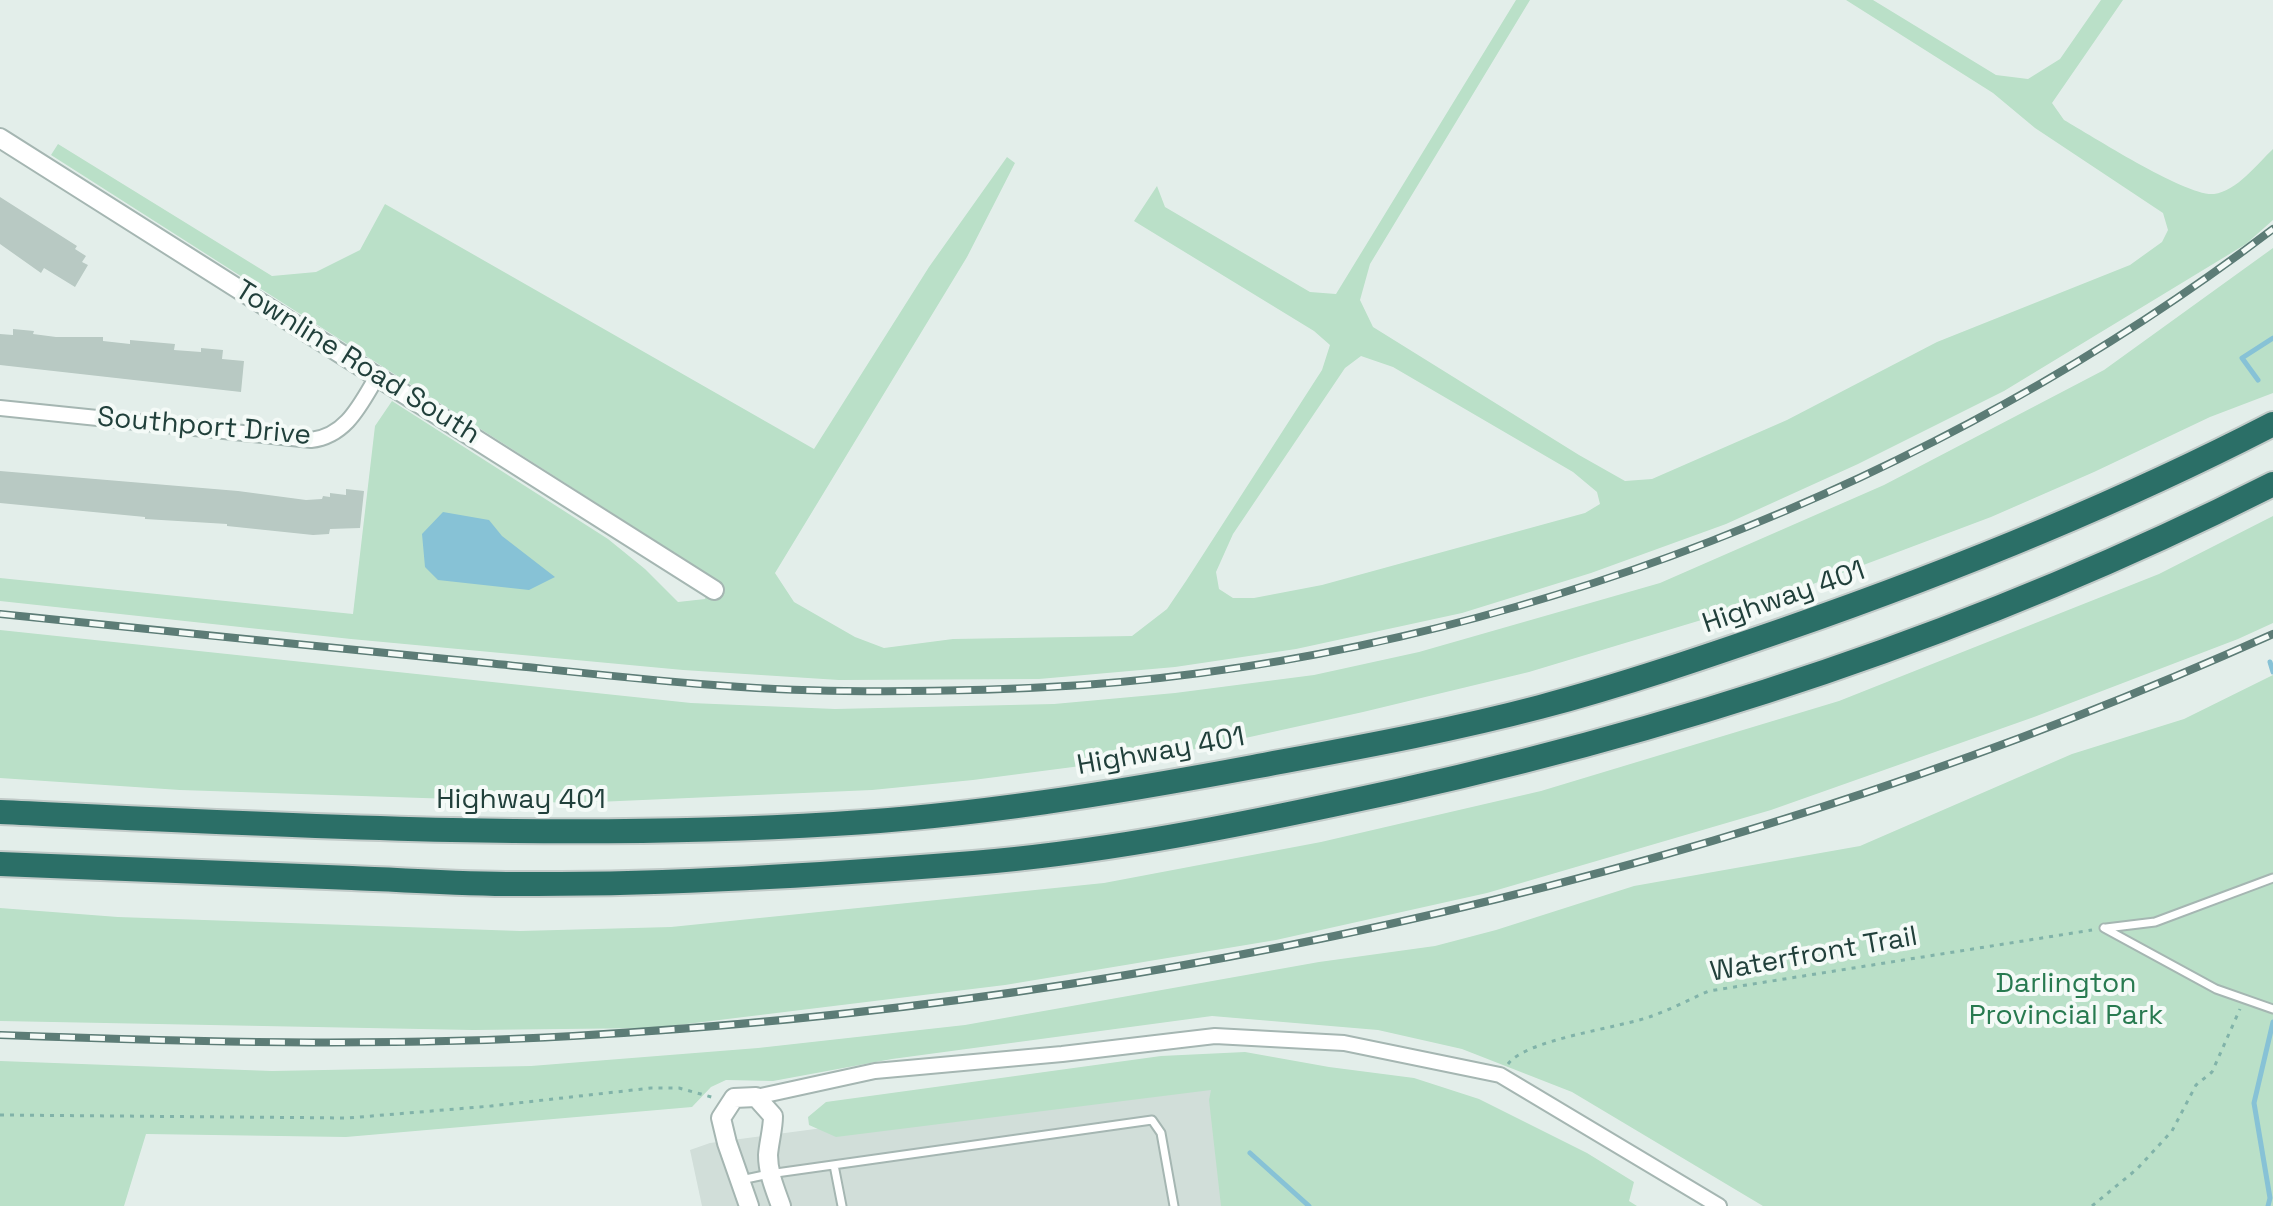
<!DOCTYPE html>
<html>
<head>
<meta charset="utf-8">
<style>
	body { margin:0 }
	canvas { display:block; background:#e3eeea }
</style>
</head>
<body>
<canvas width="2273" height="1206"></canvas>
<script>
const ctx = document.querySelector('canvas').getContext('2d');
ctx.lineJoin = 'round';
function fillPath(path, color) { ctx.fillStyle = color; ctx.fill(path, 'evenodd'); }
function strokePath(path, color, width, dash) { ctx.strokeStyle = color; ctx.lineWidth = width; ctx.lineCap = dash ? 'butt' : 'round'; ctx.setLineDash(dash || []); ctx.stroke(path); }
function drawText(font, color, halo, rows, align = 'center') {
  ctx.font = font + ' "Space Grotesk",sans-serif'; ctx.lineWidth = 8; ctx.setLineDash([]); ctx.textBaseline = 'middle'; ctx.strokeStyle = halo; ctx.fillStyle = color; for (const [text, x, y, turn = 0] of rows) {
    ctx.save(); ctx.translate(x, y); ctx.rotate((+turn || 0) * Math.PI / 180); ctx.textAlign = isNaN(turn) ? turn : align; if (halo) ctx.strokeText(text, 0, 0); ctx.fillText(text, 0, 0); ctx.restore();
  }
}
fillPath(new Path2D(`
	M1213 1076 1223 1206H702L690 1150 710 1143Z`), '#d1ded9');
fillPath(new Path2D(`
	M1516 0H1530L1370 264 1360 300 1373 327 1579 455 1625 481 1652 479 1787 420 1937 342 2130 265 2162 242 2168 230 2163 213 2035 128 1993 93 1846 0H1873L1996 75 2028 79 2060 59 2101 0H2123L2052 103 2064 120C2092 136 2187 197 2214 194 2237 191 2257 164 2273 149V220L2246 244 2004 391 1858 464 1726 524 1591 573 1462 613 1296 649 1175 667 1039 679 839 680 683 670 351 639 0 601V578L353 614 375 426 392 401 608 539 645 569 678 602 705 599 714 578 51 155 58 144 272 276 316 272 360 250 385 204 814 449 929 267 1007 157 1015 163 967 257 775 573 794 602 855 637 884 648 953 639 1132 636 1167 609 1186 581 1322 370 1330 345 1314 331 1134 221 1157 186 1165 207 1310 292 1336 294ZM1361 356 1393 367 1573 472 1597 492 1600 504 1585 513 1322 585 1254 598H1233L1219 589 1216 572 1233 534 1345 368Z
	M2273 248V393L2210 417 2094 472 1991 517 1781 596 1529 672 1363 712 1173 754 973 780 872 790 574 803 180 790 0 778V630L691 703 835 709 1054 704 1175 693 1314 675 1419 652 1660 583 1884 485 2104 370Z
	M2273 516V623L2238 639 2034 717 1771 810 1487 893 1276 940 1005 985 654 1028 473 1030 0 1021V908L118 917 520 931 671 927 1104 883 1321 842 1541 791 1839 701 2159 574Z
	M2273 675V1206H1763L1572 1092 1462 1049 1378 1030 1212 1016 892 1059 773 1081 726 1080 711 1087 692 1107 346 1137 146 1134 124 1206H0V1061L272 1071 531 1066 758 1048 965 1025 1319 962 1435 946 1496 930 1634 886 1860 846 2072 754 2184 719Z
	M1245 1052 1329 1067 1414 1078 1479 1099 1587 1153 1634 1182 1629 1201 1637 1206H1221L1209 1100 1211 1090 836 1137 809 1125 808 1117 826 1102 1161 1056Z`), '#bae0c8');
fillPath(new Path2D(`
	M443 512 489 520 502 536 555 577 529 590 438 580 425 567 422 534Z`), '#87c2d6');
strokePath(new Path2D(`
	M2258 380 2242 358 2273 338
	M2270 662 2273 672
	M1250 1153 1309 1206
	M2268 1206 2270 1198 2254 1103 2273 1022`), '#87c2d6', 5);
fillPath(new Path2D(`
	M0 197 77 246 75 249 86 256 82 262 88 265 75 287 44 268 41 273 0 244Z
	M13 329 34 331 33 334 56 337H103V341L130 344V340L175 344 174 350 201 352V348L223 350 222 359 244 361 241 392 0 365V334L13 335Z
	M0 471 238 491 306 500 322 499 323 496 330 497V493L346 495V489L364 491 360 528 330 529 329 534 313 535 227 526V524L145 519V517L0 503Z`), '#b8c9c3');
const service = new Path2D(`
	M2104 928 2216 989 2273 1009
	M2106 928 2155 922 2273 878
	M834 1165 842 1206
	M741 1180 769 1174 1152 1120 1161 1133 1174 1206`);
const minor = new Path2D(`
	M0 408 311 440C347 436 361 403 378 375
	M756 1097 875 1071 1062 1054 1215 1036 1344 1043 1500 1075 1719 1206`);
const tertiary = new Path2D(`
	M0 138 714 590
	M749 1206 727 1143 721 1118 734 1098 756 1097 773 1116C773 1129 769 1142 768 1155 768 1173 775 1189 781 1206`);
const motorway = new Path2D(`
	M0 812C278 825 556 841 834 824 974 816 1114 793 1253 767 1349 749 1445 732 1540 707 1623 685 1705 657 1786 629 1953 571 2116 505 2273 424
	M0 864C117 869 234 874 352 878 406 880 461 884 516 884 668 885 821 875 973 863 1094 853 1214 830 1332 805 1657 738 1977 634 2273 484`);
strokePath(service, '#a5b6b2', 11);
strokePath(minor, '#a5b6b2', 18);
strokePath(tertiary, '#a5b6b2', 22);
strokePath(motorway, '#c1cac8', 28);
strokePath(new Path2D(`
	M1508 1064C1526 1039 1620 1028 1652 1016 1672 1009 1690 999 1709 991L2092 930
	M0 1115 348 1118 491 1106 651 1088H679L715 1098
	M2092 1206 2137 1169 2172 1131 2196 1085 2212 1072 2240 1009`), '#81b3a9', 3, [4, 6]);
strokePath(service, '#fff', 7);
strokePath(minor, '#fff', 14);
strokePath(tertiary, '#fff', 18);
strokePath(motorway, '#2b6f67', 24);
const rail = new Path2D(`
	M0 614C162 631 325 647 487 663 606 675 726 690 845 691 924 692 1004 690 1084 685 1503 655 1939 484 2273 229
	M0 1035C191 1042 382 1047 573 1036 1156 1003 1740 873 2273 634`);
strokePath(rail, '#5c7c76', 8);
strokePath(rail, '#f4faf7', 5, [15]);
drawText('28px', '#21403b', '#f4faf7', [
	["Townline Road South",357,363,32],
	["Southport Drive",204,427,5],
	["Highway 401",1784,598,-19],
	["Highway 401",1161,752,-10],
	["Highway 401",521,800],
	["Waterfront Trail",1814,955,-10]
]);
drawText('28px', '#287a50', '#f4faf7', [
	["Darlington",2066,984],
	["Provincial Park",2066,1016]
]);
</script>
</body>
</html>
